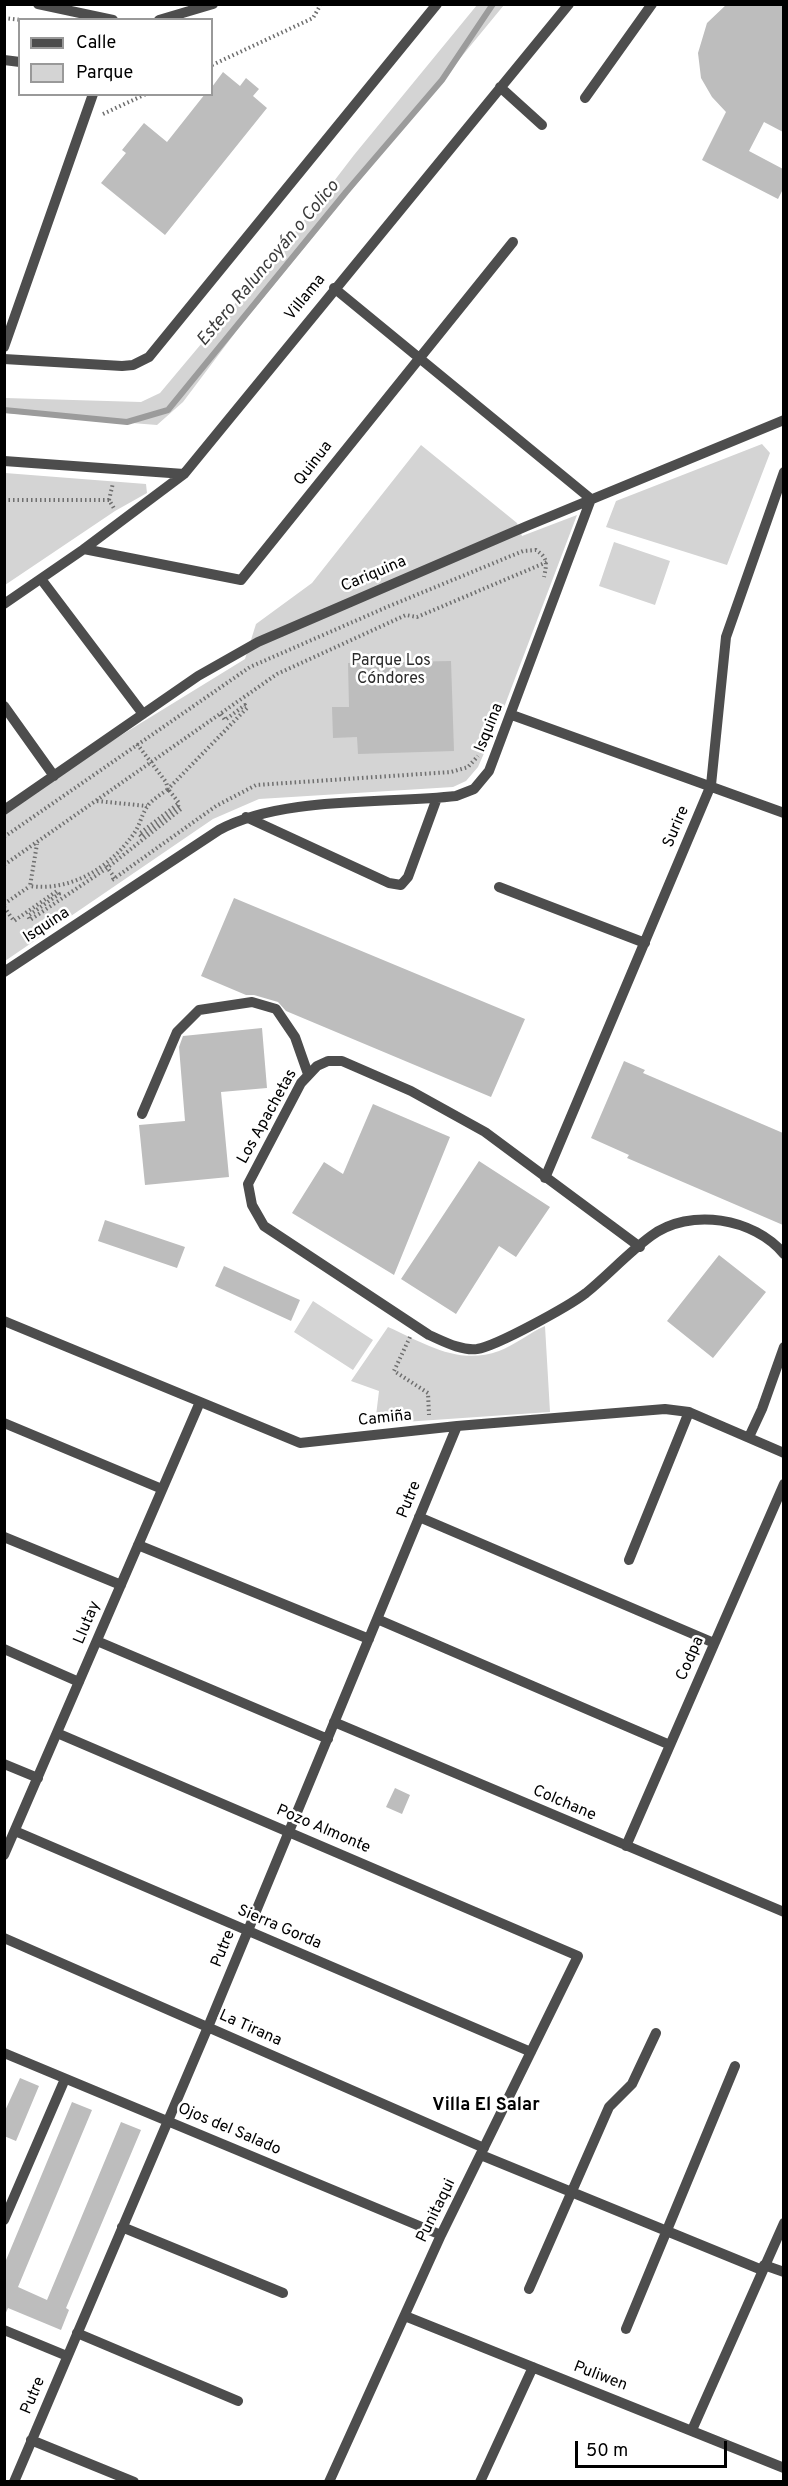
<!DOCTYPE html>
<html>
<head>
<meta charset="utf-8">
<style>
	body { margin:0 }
	#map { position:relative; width:788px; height:2486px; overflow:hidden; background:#fff; font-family:Overpass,sans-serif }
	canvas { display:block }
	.frame { position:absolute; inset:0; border:6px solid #000; pointer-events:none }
	.legend { position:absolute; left:18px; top:18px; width:195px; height:78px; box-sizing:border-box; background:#fff; border:2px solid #999; margin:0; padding:8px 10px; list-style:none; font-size:18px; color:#000 }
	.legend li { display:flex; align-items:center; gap:12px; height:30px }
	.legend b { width:30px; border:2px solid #999 }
	.scale { position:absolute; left:575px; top:2441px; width:152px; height:27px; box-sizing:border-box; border:3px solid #000; border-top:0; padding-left:8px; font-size:18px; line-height:21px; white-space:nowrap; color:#000; -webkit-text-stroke:4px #fff; paint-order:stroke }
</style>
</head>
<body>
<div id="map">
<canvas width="788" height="2486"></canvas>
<div class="frame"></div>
<ul class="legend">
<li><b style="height:8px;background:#4d4d4d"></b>Calle</li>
<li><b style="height:16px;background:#d4d4d4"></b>Parque</li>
</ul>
<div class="scale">50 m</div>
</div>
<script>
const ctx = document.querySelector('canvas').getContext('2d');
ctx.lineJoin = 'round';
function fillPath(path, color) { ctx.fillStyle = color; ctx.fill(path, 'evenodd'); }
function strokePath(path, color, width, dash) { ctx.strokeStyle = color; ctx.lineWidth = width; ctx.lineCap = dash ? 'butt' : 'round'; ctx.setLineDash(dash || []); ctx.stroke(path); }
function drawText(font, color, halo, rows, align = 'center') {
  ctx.font = font + ' Overpass,sans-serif'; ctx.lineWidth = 5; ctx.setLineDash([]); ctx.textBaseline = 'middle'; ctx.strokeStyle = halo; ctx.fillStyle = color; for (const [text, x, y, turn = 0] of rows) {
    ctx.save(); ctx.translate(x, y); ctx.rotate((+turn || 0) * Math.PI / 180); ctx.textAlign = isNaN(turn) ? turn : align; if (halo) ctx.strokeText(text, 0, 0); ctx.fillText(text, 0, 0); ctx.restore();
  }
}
fillPath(new Path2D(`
	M477 5H504L244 321 183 402 157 425 5 413V398L141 402 160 393 295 232 354 155Z
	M762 444 770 453 727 565 606 527 616 501Z
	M421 445 517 523 522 536 577 515 503 710 478 767 466 781 453 787 259 799 213 819 5 961 4 813 110 742 245 659 256 624 312 583Z
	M5 473 146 484 147 493 115 511 5 585Z
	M614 542 670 561 655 605 599 586Z
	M313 1301 373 1340 353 1370 294 1332Z
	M545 1326 550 1412 375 1424 379 1391 351 1381 388 1327C424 1343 458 1366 499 1351 515 1345 529 1333 545 1326Z`), '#d4d4d4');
strokePath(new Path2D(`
	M4 410 127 422 168 410 346 192 442 80 493 4`), '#9b9b9b', 6);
fillPath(new Path2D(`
	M727 4H783V132L764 122 749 151 783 169V189L778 199 702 160 726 112 712 97 701 78 698 53 707 23Z
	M223 72 240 86 246 78 259 89 253 96 267 108 165 235 101 183 126 153 122 150 144 123 167 142 205 94H212V87Z
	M451 661 454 751 358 754 357 737 333 738 332 707H349L348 663Z
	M234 898 525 1019 491 1097 286 1011 278 1002 254 995H246L201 976Z
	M262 1028 267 1088 221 1092 229 1177 145 1185 139 1125 185 1121 179 1047 183 1036Z
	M624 1061 645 1070 643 1073 783 1133V1225L627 1158 629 1155 591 1138Z
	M373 1104 450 1137 394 1275 292 1213 324 1162 343 1174Z
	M479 1161 550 1207 516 1257 499 1246 456 1314 401 1279Z
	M105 1220 185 1247 177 1268 98 1241Z
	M719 1255 766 1292 713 1358 667 1321Z
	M224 1266 300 1300 291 1321 215 1286Z
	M395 1788 410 1795 402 1814 386 1807Z
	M20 2078 39 2086 16 2141 4 2136V2113Z
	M72 2102 92 2110 18 2287 47 2300 121 2122 141 2130 66 2308 69 2310 61 2330 8 2308 4 2317V2265Z`), '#bdbdbd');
strokePath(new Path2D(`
	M4 18 22 20
	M212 65 313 18 321 4
	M103 114 146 94
	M4 500H109L115 510
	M109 500 113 483
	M137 744 166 782 168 789 247 708 245 705 225 720 220 713
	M97 801 147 806
	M4 837 250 667 387 607 523 551 536 550C548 558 547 563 544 577
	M4 865 277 674 406 615 417 617 547 562
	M106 866 115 878
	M112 880 216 806 256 785 451 772 468 767 478 756
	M4 904 30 886
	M4 907 14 921 57 891 59 894 28 916 30 920 107 868 181 809 179 807 142 837 139 834 179 803 168 789C162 794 151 800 147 807 142 814 140 824 135 832 112 866 72 892 30 886L37 844
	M410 1337 394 1371 428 1393 429 1415`), '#6f6f6f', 4, [1.5, 3]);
strokePath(new Path2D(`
	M38 4 113 20
	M159 20 213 4
	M4 60 20 62
	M500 87 542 125
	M585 98 652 4
	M334 288 591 499
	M4 347 93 94
	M4 359 122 366 133 365 149 357 437 4
	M4 461 184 474
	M84 549 241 580 513 242
	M41 579 143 714
	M4 604 84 549 184 474 569 4
	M4 706 54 776
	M512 715 784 813
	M4 810 198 676 258 642 527 526 784 420
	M246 817 389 883 401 885 408 877 437 798
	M499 887 645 943
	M4 972 219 830C281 796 385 804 456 796L474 789 489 771 591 499
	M142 1114 177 1032 199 1010 252 1002 276 1009 295 1037 308 1074
	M545 1178 711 785 726 637 784 472
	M640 1247 485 1132 411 1091 342 1061H328L317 1066 301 1083 248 1184 252 1205 264 1226 429 1335C443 1341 461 1351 477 1349 497 1346 569 1306 586 1293 608 1275 628 1253 651 1236 690 1207 754 1218 784 1254
	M4 1321 300 1443 457 1426 665 1409 689 1412 784 1453
	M4 1423 162 1489
	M749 1437 762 1409 784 1347
	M419 1517 714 1643
	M4 1537 121 1585
	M138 1545 369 1639
	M629 1560 689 1412
	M377 1619 670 1745
	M97 1641 328 1739
	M4 1649 79 1682
	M334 1722 784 1912
	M57 1733 578 1956 441 2235 329 2482
	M4 1764 38 1778
	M15 1831 531 2052
	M626 1846 784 1484
	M4 1855 200 1402
	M4 1938 484 2148
	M4 2053 441 2235
	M481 2155 762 2270
	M4 2220 65 2079
	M122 2227 283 2293
	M764 2265 784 2272
	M529 2289 609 2107 632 2084 656 2033
	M405 2316 784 2468
	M626 2329 735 2066
	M4 2330 67 2356
	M77 2333 238 2401
	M692 2430 784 2223
	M31 2440 134 2482
	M14 2482 208 2027 457 1426
	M480 2482 533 2367`), '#4d4d4d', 10);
drawText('16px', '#000', '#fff', [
	["Villama",306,298,-51],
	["Quinua",314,464,-52],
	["Cariquina",374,575,-23],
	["Isquina",490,728,-68],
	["Surire",677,827,-67],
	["Isquina",47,926,-33],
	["Los Apachetas",268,1117,-61],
	["Camiña",385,1419,-6],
	["Putre",410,1500,-68],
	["Llutay",88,1623,-67],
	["Codpa",691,1659,-66],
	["Colchane",564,1804,23],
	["Pozo Almonte",323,1830,23],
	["Sierra Gorda",279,1928,23],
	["Putre",224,1949,-68],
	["La Tirana",250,2029,24],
	["Ojos del Salado",229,2130,23],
	["Punitaqui",437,2211,-64],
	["Puliwen",600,2377,21],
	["Putre",34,2396,-67]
]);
drawText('16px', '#2b2b2b', '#fff', [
	["Parque Los",391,662],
	["Cóndores",391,680]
]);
drawText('italic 18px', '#3c3c3c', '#fff', [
	["Estero Raluncoyán o Colico",269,264,-50]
]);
drawText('bold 18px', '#000', '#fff', [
	["Villa El Salar",486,2106]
]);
</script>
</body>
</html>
